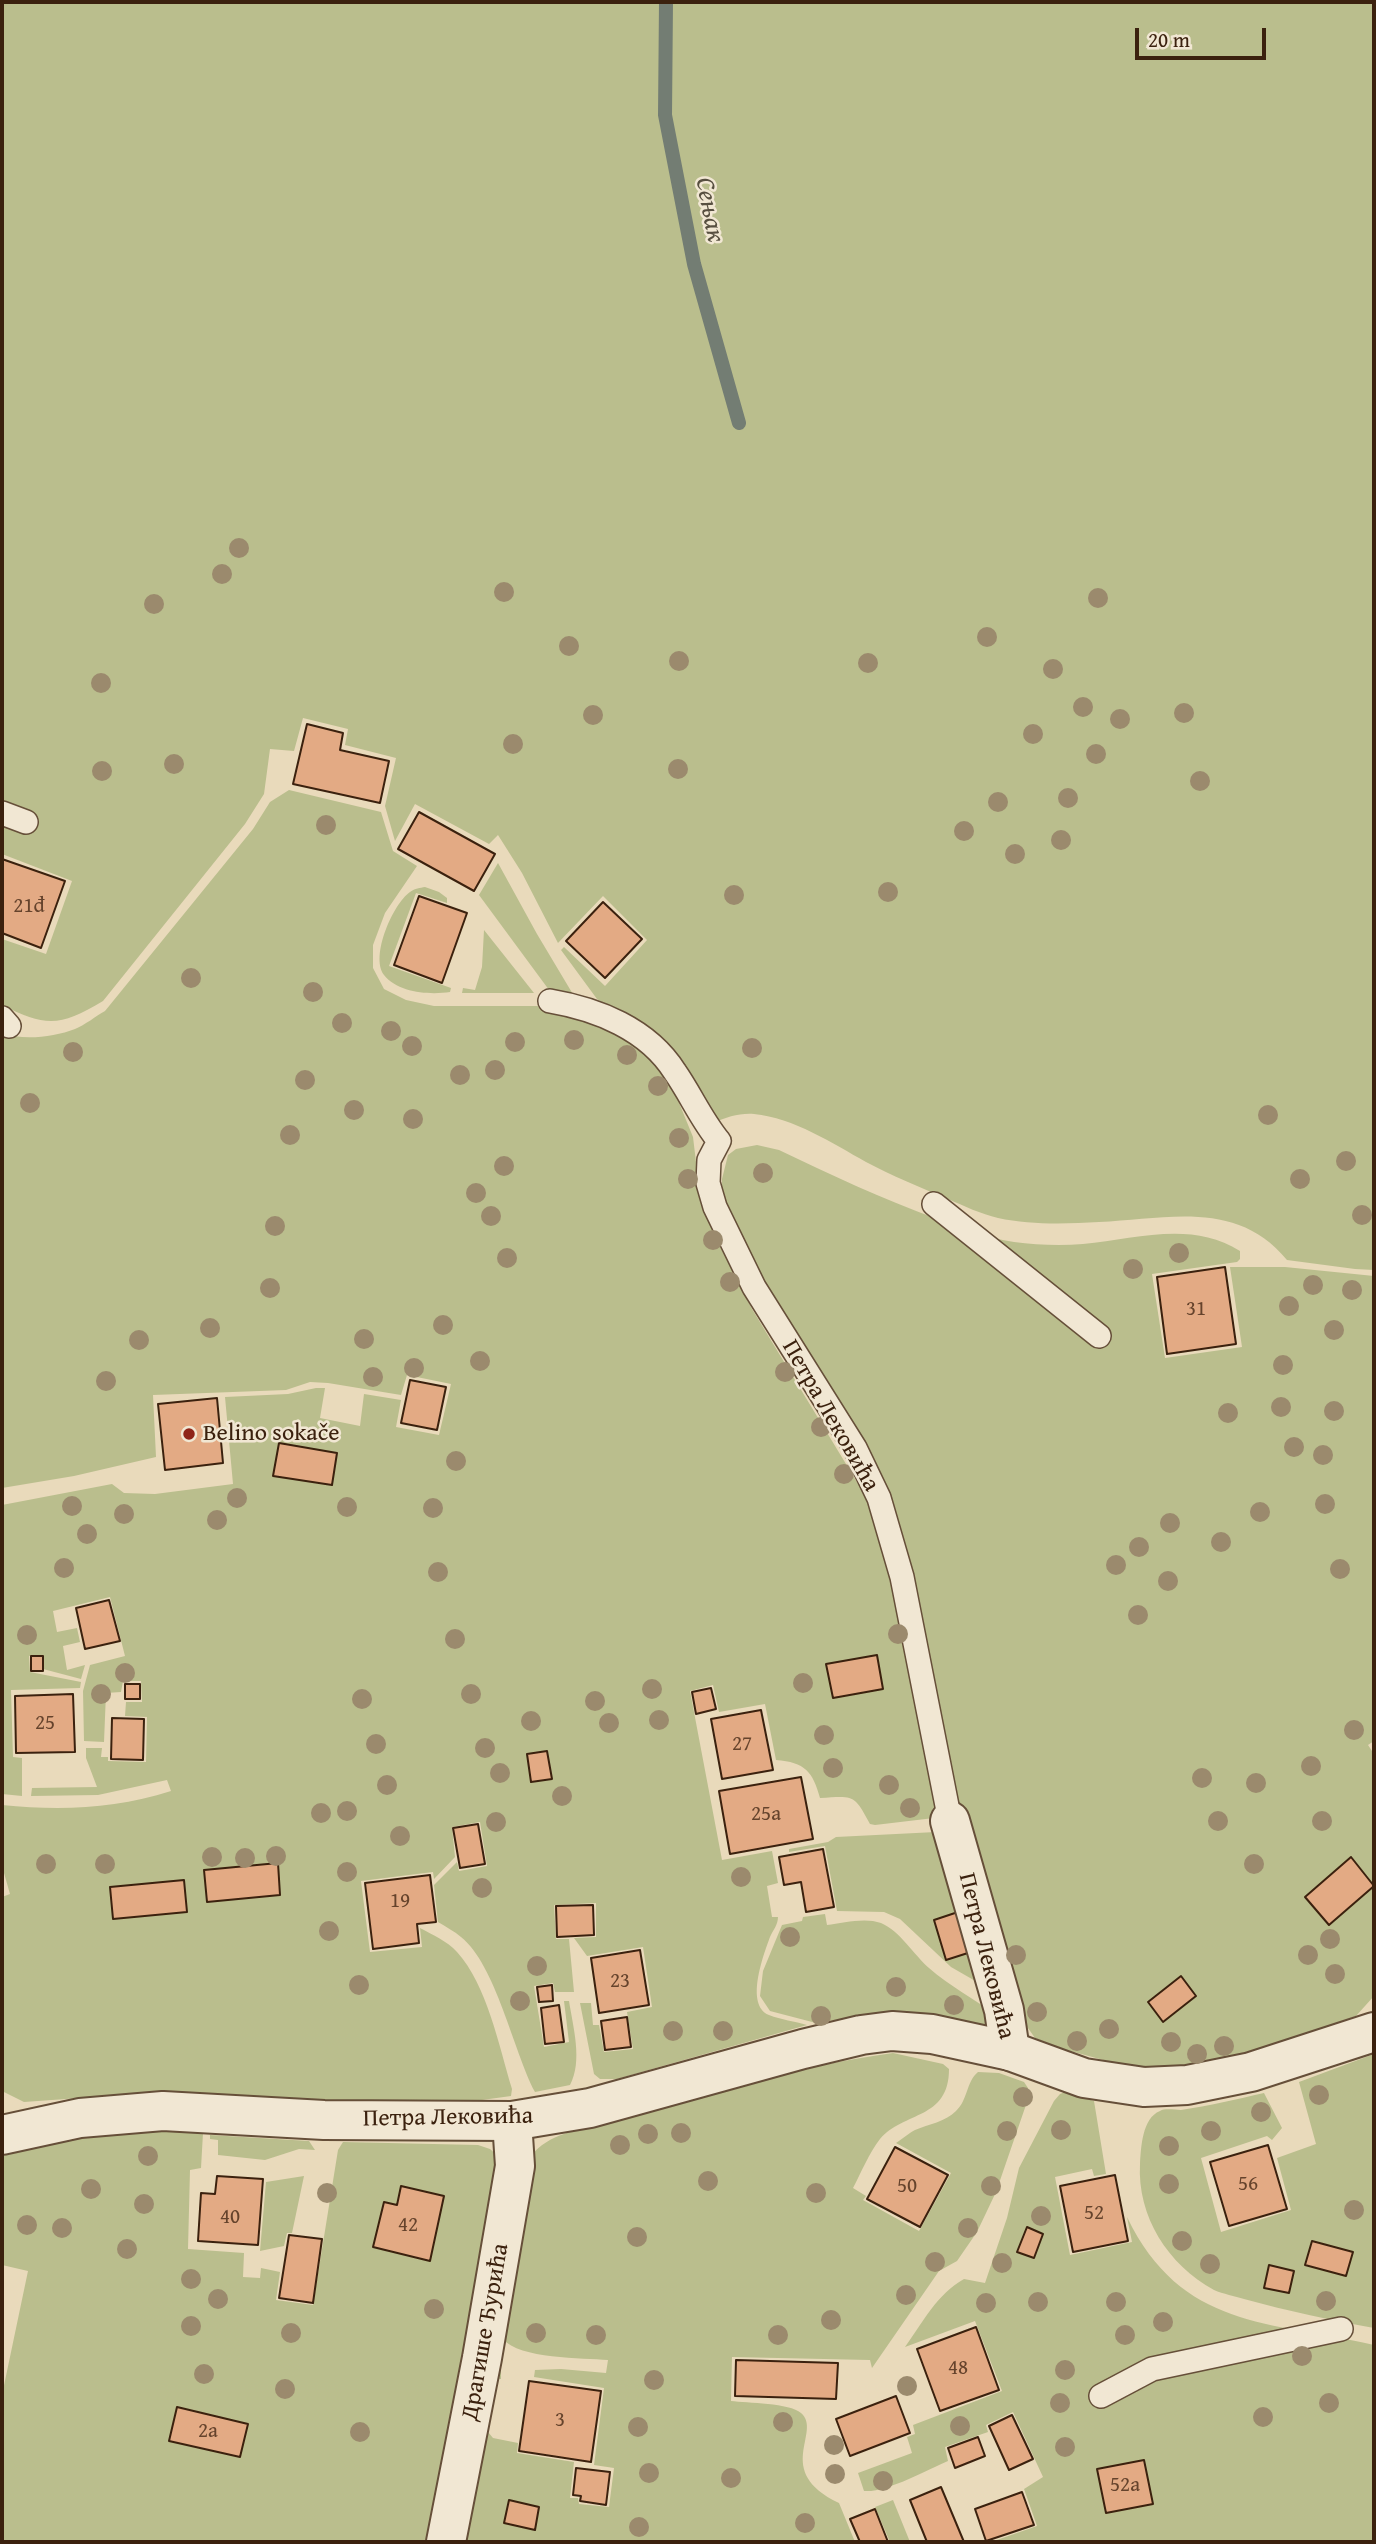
<!DOCTYPE html>
<html>
<head>
<meta charset="utf-8">
<style>
	body { margin:0 }
	#map { position:relative; width:1376px; height:2544px; overflow:hidden; background:#e9dabb; font-family:"Gentium Book Plus",serif }
	canvas { display:block }
	.frame { position:absolute; inset:0; border:4px solid #3b210e; pointer-events:none }
	.scale { position:absolute; left:1135px; top:28px; width:131px; height:32px; box-sizing:border-box; border:4px solid #3b210e; border-top:0; padding-left:9px; font-size:21px; line-height:24px; white-space:nowrap; color:#3b210e; -webkit-text-stroke:5px #f1e7d3; paint-order:stroke }
</style>
</head>
<body>
<div id="map">
<canvas width="1376" height="2544"></canvas>
<div class="frame"></div>
<div class="scale">20 m</div>
</div>
<script>
const ctx = document.querySelector('canvas').getContext('2d');
ctx.lineJoin = 'round';
function fillPath(path, color) { ctx.fillStyle = color; ctx.fill(path, 'evenodd'); }
function strokePath(path, color, width, dash) { ctx.strokeStyle = color; ctx.lineWidth = width; ctx.lineCap = dash ? 'butt' : 'round'; ctx.setLineDash(dash || []); ctx.stroke(path); }
function drawText(font, color, halo, rows, align = 'center') {
  ctx.font = font + ' "Gentium Book Plus",serif'; ctx.lineWidth = 5; ctx.setLineDash([]); ctx.textBaseline = 'middle'; ctx.strokeStyle = halo; ctx.fillStyle = color; for (const [text, x, y, turn = 0] of rows) {
    ctx.save(); ctx.translate(x, y); ctx.rotate((+turn || 0) * Math.PI / 180); ctx.textAlign = isNaN(turn) ? turn : align; if (halo) ctx.strokeText(text, 0, 0); ctx.fillText(text, 0, 0); ctx.restore();
  }
}
fillPath(new Path2D(`
	M2 2H1374V1270L1355 1269 1287 1260C1237 1199 1167 1219 1099 1222 1066 1224 1030 1225 998 1218 981 1214 964 1206 948 1199 920 1187 892 1176 866 1162 832 1143 794 1118 754 1114 739 1113 727 1117 713 1123L632 1022 597 999 561 950 564 947 605 986 647 940 603 896 558 943 522 873 498 835 489 844 415 804 395 841 385 806 396 758 345 745 348 729 303 718 294 751 270 749 264 794 245 824 103 1001C60 1027 46 1027 2 1005V939L46 954 72 881 2 854Z
	M289 790 381 812 393 851 417 866 385 913 373 945V968L384 989 406 1000 434 1006H537L586 1017 619 1032 653 1057 673 1088 693 1137 700 1195 714 1235 752 1309 866 1497 880 1532 894 1577 940 1810 934 1818 875 1825 870 1824C854 1794 854 1796 820 1798 813 1772 805 1762 776 1760L765 1704 719 1712 713 1685 690 1691 722 1860 772 1851 778 1883 767 1886 772 1917H778C778 1925 773 1930 770 1937 763 1956 745 2005 769 2015 781 2020 795 2021 807 2025L617 2079H600L594 2074 580 2003H591L593 2025H599L604 2052 633 2049 627 2012 652 2007 643 1947 587 1956 574 1938 596 1937V1903L554 1905 556 1939H569L574 1992H555L553 1983 534 1986 544 2047 569 2042 564 2001H569C573 2027 583 2061 570 2085L535 2092C513 2050 496 1965 461 1937 454 1931 446 1927 438 1922L434 1885 457 1862 459 1871 487 1866 480 1822 452 1827 455 1857 434 1879 433 1872 361 1881 370 1952 422 1947 420 1928C433 1935 447 1941 457 1952 487 1985 499 2046 512 2089L511 2096 482 2100 344 2101 164 2092 24 2102 2 2091V1897L10 1894 2 1866V1805C60 1811 115 1809 171 1791L167 1780 98 1795 31 1796 32 1788 97 1787 86 1758V1748H102L101 1757H108V1761L146 1762 147 1717 125 1716 126 1702H142L141 1681H123L121 1692 106 1693 104 1742 84 1741 83 1691 90 1665 125 1656 110 1597 53 1611 57 1632 77 1628 80 1642 63 1646 67 1670 85 1665 81 1679 43 1669V1655L29 1656 30 1672 81 1682 80 1688 11 1690 13 1757 22 1758V1796L2 1794V1505L112 1484 124 1493 155 1494 233 1484 225 1397 288 1394 316 1388H325L320 1418 360 1426 364 1394 401 1400 396 1427 439 1435 451 1384 407 1375 401 1395 328 1383 310 1382 286 1390 153 1395 156 1457 74 1476 2 1488V1033C23 1041 54 1037 75 1029 85 1025 96 1016 105 1011L253 829 270 802Z
	M498 863 537 934 577 1001 552 994 479 895Z
	M425 887 439 892 447 898V903L416 893 389 966 451 988 450 992C430 995 398 993 384 975 370 956 393 904 410 892 415 888 420 888 425 887Z
	M484 930 534 993H462L463 988 475 990 482 967Z
	M757 1145 779 1150C831 1175 883 1199 937 1219 962 1228 987 1238 1014 1242 1036 1245 1061 1246 1083 1244 1136 1239 1191 1220 1240 1251V1259L1237 1262 1152 1274 1165 1358 1242 1347 1230 1267H1285L1374 1276V1741L1368 1745 1374 1754V1996L1356 2016 1291 2040 1182 2069 1129 2067 1063 2049 1035 2038 1023 2021 954 1791 899 1532 766 1290 722 1197V1179L728 1155 736 1149Z
	M936 1832 991 1990 951 1967 900 1919 884 1912 837 1911 825 1846 789 1852V1849L828 1842 836 1837Z
	M825 1914 827 1925C843 1923 865 1917 881 1923 900 1931 914 1955 929 1968 949 1986 974 1998 995 2015L997 2027 937 2015 893 2011 816 2023 770 2011 760 1996 763 1971 782 1925 802 1921 803 1917Z
	M893 2053 943 2064 949 2069C949 2120 904 2111 880 2139 869 2153 861 2173 853 2188L866 2196 863 2200 919 2231 951 2173 896 2143C902 2139 909 2133 915 2130 929 2124 945 2122 956 2111 968 2100 966 2082 978 2072L999 2073 1024 2082 1028 2088 1027 2102 996 2192 977 2232 957 2261 939 2271 872 2368 870 2360 732 2357 731 2401C747 2403 790 2403 801 2413 823 2432 772 2471 839 2503L855 2542H454L491 2368 501 2370V2379H493L488 2432 493 2438 518 2443 517 2453 574 2462 570 2498H578L579 2504 609 2507 614 2468 594 2465 604 2388 534 2377 535 2370 561 2369 606 2373 608 2360C583 2358 519 2359 503 2339L531 2156C548 2134 579 2129 605 2124 700 2096 795 2066 893 2053Z
	M1374 2054V2328C1331 2320 1287 2311 1244 2299 1235 2296 1223 2294 1214 2290 1168 2265 1137 2216 1140 2164 1141 2148 1142 2118 1160 2111 1165 2108 1175 2110 1181 2110 1209 2106 1237 2099 1264 2093L1282 2128 1272 2140 1267 2136 1201 2158 1221 2232 1291 2210 1277 2158 1316 2144 1299 2082Z
	M1065 2092 1094 2101 1106 2174 1094 2176 1092 2169 1055 2177 1070 2255 1132 2242 1127 2217C1181 2329 1269 2321 1374 2345V2542H991L1037 2526 1024 2489 1043 2477 1013 2412 986 2425 988 2432 945 2447 948 2461C927 2470 886 2493 864 2491L858 2473 912 2453 907 2437 915 2434 913 2425 1002 2391 975 2321 905 2347C923 2322 937 2294 964 2279L985 2283 1007 2218 1019 2168 1054 2101 1060 2094Z
	M154 2131 203 2133 201 2168 190 2170 188 2249 244 2253 243 2277 260 2278 261 2268 280 2272 276 2300 313 2305 338 2150 343 2142 478 2145 490 2149 498 2156 435 2542H2V2395L28 2271 2 2265V2156L88 2136Z
	M210 2135 309 2141 315 2150 299 2149 265 2160 218 2155V2140L210 2139Z
	M304 2176 292 2233H287L284 2246 260 2251 266 2182Z
	M893 2500 910 2542H890L875 2507Z`), '#babe8d');
strokePath(new Path2D(`
	M666 2 665 115 694 264 739 423`), '#737d73', 14);
const building = new Path2D(`
	M307 724 343 733 340 750 389 761 380 803 293 784Z
	M419 812 495 854 474 891 398 849Z
	M2 859 65 881 41 948 2 933Z
	M419 896 467 913 442 983 394 965Z
	M603 902 642 939 605 978 566 941Z
	M1225 1267 1236 1344 1167 1354 1157 1277Z
	M410 1380 446 1387 437 1430 401 1423Z
	M217 1398 223 1463 165 1470 158 1404Z
	M279 1443 337 1453 332 1485 273 1476Z
	M109 1600 120 1641 85 1649 76 1608Z
	M877 1655 883 1689 833 1698 826 1664Z
	M31 1656H43V1671H31Z
	M125 1684H140V1699H125Z
	M711 1688 716 1709 696 1714 692 1692Z
	M73 1694 75 1752 16 1753 15 1696Z
	M761 1710 773 1770 722 1779 711 1719Z
	M112 1718 144 1719 143 1760 111 1759Z
	M547 1751 552 1779 531 1782 527 1754Z
	M801 1777 813 1839 730 1854 719 1791Z
	M478 1824 485 1864 460 1868 453 1828Z
	M823 1849 834 1907 806 1912 801 1882 784 1885 779 1857Z
	M1351 1857 1374 1886 1329 1925 1305 1897Z
	M278 1863 280 1895 207 1902 204 1870Z
	M430 1875 436 1922 417 1924 419 1943 373 1949 365 1883Z
	M184 1880 187 1912 113 1919 110 1887Z
	M593 1905 594 1935 557 1937 556 1906Z
	M958 1912 971 1952 946 1960 934 1920Z
	M640 1950 649 2005 599 2013 591 1958Z
	M1181 1976 1196 1996 1163 2022 1148 2002Z
	M552 1985 553 2001 539 2002 537 1987Z
	M559 2005 564 2042 545 2044 541 2008Z
	M627 2017 631 2047 605 2050 601 2021Z
	M1268 2145 1287 2209 1229 2226 1210 2162Z
	M895 2147 948 2175 920 2227 867 2199Z
	M1115 2175 1128 2241 1073 2252 1060 2186Z
	M217 2176 263 2179 258 2245 198 2241 201 2193 215 2194Z
	M401 2186 444 2196 430 2261 373 2247 384 2202 397 2205Z
	M1027 2227 1043 2234 1034 2258 1017 2252Z
	M289 2235 322 2239 313 2303 279 2298Z
	M1312 2241 1353 2252 1346 2276 1305 2265Z
	M1269 2265 1294 2271 1289 2293 1264 2288Z
	M976 2327 999 2390 940 2411 917 2349Z
	M736 2360 838 2363 836 2399 735 2396Z
	M529 2381 601 2391 591 2462 519 2451Z
	M896 2396 910 2433 850 2456 836 2419Z
	M177 2407 248 2424 240 2457 169 2441Z
	M1012 2415 1033 2459 1009 2470 989 2426Z
	M978 2437 985 2456 955 2468 948 2448Z
	M1144 2460 1153 2504 1106 2513 1097 2469Z
	M576 2468 610 2472 606 2505 580 2501 581 2496 573 2495Z
	M941 2487 964 2542H927L910 2500Z
	M1022 2492 1034 2525 986 2541 975 2509Z
	M509 2500 539 2507 535 2530 504 2523Z
	M875 2509 888 2542H860L850 2519Z`);
fillPath(building, '#e3aa84');
strokePath(building, '#3b210e', 2);
const service = new Path2D(`
	M2 813 26 822
	M550 1001C597 1009 648 1029 675 1072 691 1095 701 1119 719 1141L709 1160 708 1183 715 1207 754 1287 855 1448 879 1498 902 1577 950 1821
	M2 1018 9 1026
	M934 1204 1099 1336
	M1101 2396 1152 2369 1341 2329`);
const minor = new Path2D(`
	M950 1821 1004 2010 1010 2051
	M446 2542 482 2358 515 2166 512 2121`);
const tertiary = new Path2D(`
	M2 2135 80 2118 163 2111 324 2120 512 2121 590 2108 803 2049 861 2035 892 2031 932 2034 1010 2051 1084 2078 1144 2087 1187 2085 1251 2072 1374 2032`);
strokePath(service, '#664f39', 26);
strokePath(minor, '#664f39', 42);
strokePath(tertiary, '#664f39', 42);
strokePath(service, '#f1e7d3', 23);
strokePath(minor, '#f1e7d3', 38);
strokePath(tertiary, '#f1e7d3', 38);
ctx.fillStyle = '#9b8a6d';
for (const [x, y] of [
	[239,548],
	[222,574],
	[504,592],
	[1098,598],
	[154,604],
	[987,637],
	[569,646],
	[679,661],
	[868,663],
	[1053,669],
	[101,683],
	[1083,707],
	[1184,713],
	[593,715],
	[1120,719],
	[1033,734],
	[513,744],
	[1096,754],
	[174,764],
	[678,769],
	[102,771],
	[1200,781],
	[1068,798],
	[998,802],
	[326,825],
	[964,831],
	[1061,840],
	[1015,854],
	[888,892],
	[734,895],
	[191,978],
	[313,992],
	[342,1023],
	[391,1031],
	[574,1040],
	[515,1042],
	[412,1046],
	[752,1048],
	[73,1052],
	[627,1055],
	[495,1070],
	[460,1075],
	[305,1080],
	[658,1086],
	[30,1103],
	[354,1110],
	[1268,1115],
	[413,1119],
	[290,1135],
	[679,1138],
	[1346,1161],
	[504,1166],
	[763,1173],
	[688,1179],
	[1300,1179],
	[476,1193],
	[1362,1215],
	[491,1216],
	[275,1226],
	[713,1240],
	[1179,1253],
	[507,1258],
	[1133,1269],
	[730,1282],
	[1313,1285],
	[270,1288],
	[1352,1290],
	[1289,1306],
	[443,1325],
	[210,1328],
	[1334,1330],
	[364,1339],
	[139,1340],
	[480,1361],
	[1283,1365],
	[414,1368],
	[785,1372],
	[373,1377],
	[106,1381],
	[1281,1407],
	[1334,1411],
	[1228,1413],
	[821,1427],
	[1294,1447],
	[1323,1455],
	[456,1461],
	[844,1474],
	[237,1498],
	[1325,1504],
	[72,1506],
	[347,1507],
	[433,1508],
	[1260,1512],
	[124,1514],
	[217,1520],
	[1170,1523],
	[87,1534],
	[1221,1542],
	[1139,1547],
	[1116,1565],
	[64,1568],
	[1340,1569],
	[438,1572],
	[1168,1581],
	[1138,1615],
	[898,1634],
	[27,1635],
	[455,1639],
	[125,1673],
	[803,1683],
	[652,1689],
	[101,1694],
	[471,1694],
	[362,1699],
	[595,1701],
	[659,1720],
	[531,1721],
	[609,1723],
	[1354,1730],
	[824,1735],
	[376,1744],
	[485,1748],
	[1311,1766],
	[833,1768],
	[500,1773],
	[1202,1778],
	[1256,1783],
	[387,1785],
	[889,1785],
	[562,1796],
	[910,1808],
	[347,1811],
	[321,1813],
	[1218,1821],
	[1322,1821],
	[496,1822],
	[400,1836],
	[276,1856],
	[212,1857],
	[245,1858],
	[46,1864],
	[105,1864],
	[1254,1864],
	[347,1872],
	[741,1877],
	[482,1888],
	[329,1931],
	[790,1937],
	[1330,1939],
	[1016,1955],
	[1308,1955],
	[537,1966],
	[1335,1974],
	[359,1985],
	[896,1987],
	[520,2001],
	[954,2005],
	[1037,2012],
	[821,2016],
	[1109,2029],
	[673,2031],
	[723,2031],
	[1077,2041],
	[1171,2042],
	[1224,2046],
	[1197,2054],
	[1319,2095],
	[1023,2097],
	[1261,2112],
	[1061,2130],
	[1007,2131],
	[1211,2131],
	[681,2133],
	[648,2134],
	[620,2145],
	[1169,2146],
	[148,2156],
	[708,2181],
	[1169,2184],
	[991,2186],
	[91,2189],
	[327,2193],
	[816,2193],
	[144,2204],
	[1354,2210],
	[1041,2216],
	[27,2225],
	[62,2228],
	[968,2228],
	[637,2237],
	[1182,2241],
	[127,2249],
	[935,2262],
	[1002,2263],
	[1210,2264],
	[191,2279],
	[906,2295],
	[218,2299],
	[1326,2301],
	[1038,2302],
	[1116,2302],
	[986,2303],
	[434,2309],
	[831,2320],
	[1163,2322],
	[191,2326],
	[291,2333],
	[536,2333],
	[596,2335],
	[778,2335],
	[1125,2335],
	[1302,2356],
	[1065,2370],
	[204,2374],
	[654,2380],
	[907,2386],
	[285,2389],
	[1060,2403],
	[1329,2403],
	[1263,2417],
	[783,2422],
	[960,2426],
	[638,2427],
	[360,2432],
	[834,2445],
	[1065,2447],
	[649,2473],
	[835,2474],
	[731,2478],
	[883,2481],
	[805,2523],
	[639,2527]
]) { ctx.beginPath(); ctx.arc(x, y, 10, 0, 2 * Math.PI); ctx.fill(); }
for (const [x, y, r, color] of [
	[189,1434,7,"#8f2418"]
]) { const dot = new Path2D(); dot.arc(x, y, r, 0, 2 * Math.PI); ctx.fillStyle = color; ctx.fill(dot); strokePath(dot, '#f1e7d3', 2.5); }
drawText('21px', '#65432c', null, [
	["21đ",29,907],
	["31",1196,1310],
	["25",45,1724],
	["27",742,1745],
	["25a",766,1815],
	["19",400,1902],
	["23",620,1982],
	["56",1248,2185],
	["50",907,2187],
	["52",1094,2214],
	["40",230,2218],
	["42",408,2226],
	["48",958,2369],
	["3",560,2421],
	["2a",208,2432],
	["52a",1125,2486]
]);
drawText('24px', '#3b210e', '#f1e7d3', [
	["Петра Лековића",830,1416,60],
	["Петра Лековића",986,1956,76],
	["Петра Лековића",448,2118,-1],
	["Драгише Ђурића",486,2332,-80]
]);
drawText('24px', '#3b210e', '#f1e7d3', [
	["Belino sokače",203,1434]
], 'left');
drawText('italic 26px', '#574f40', '#f1e7d3', [
	["Сењак",709,210,79]
]);
</script>
</body>
</html>
